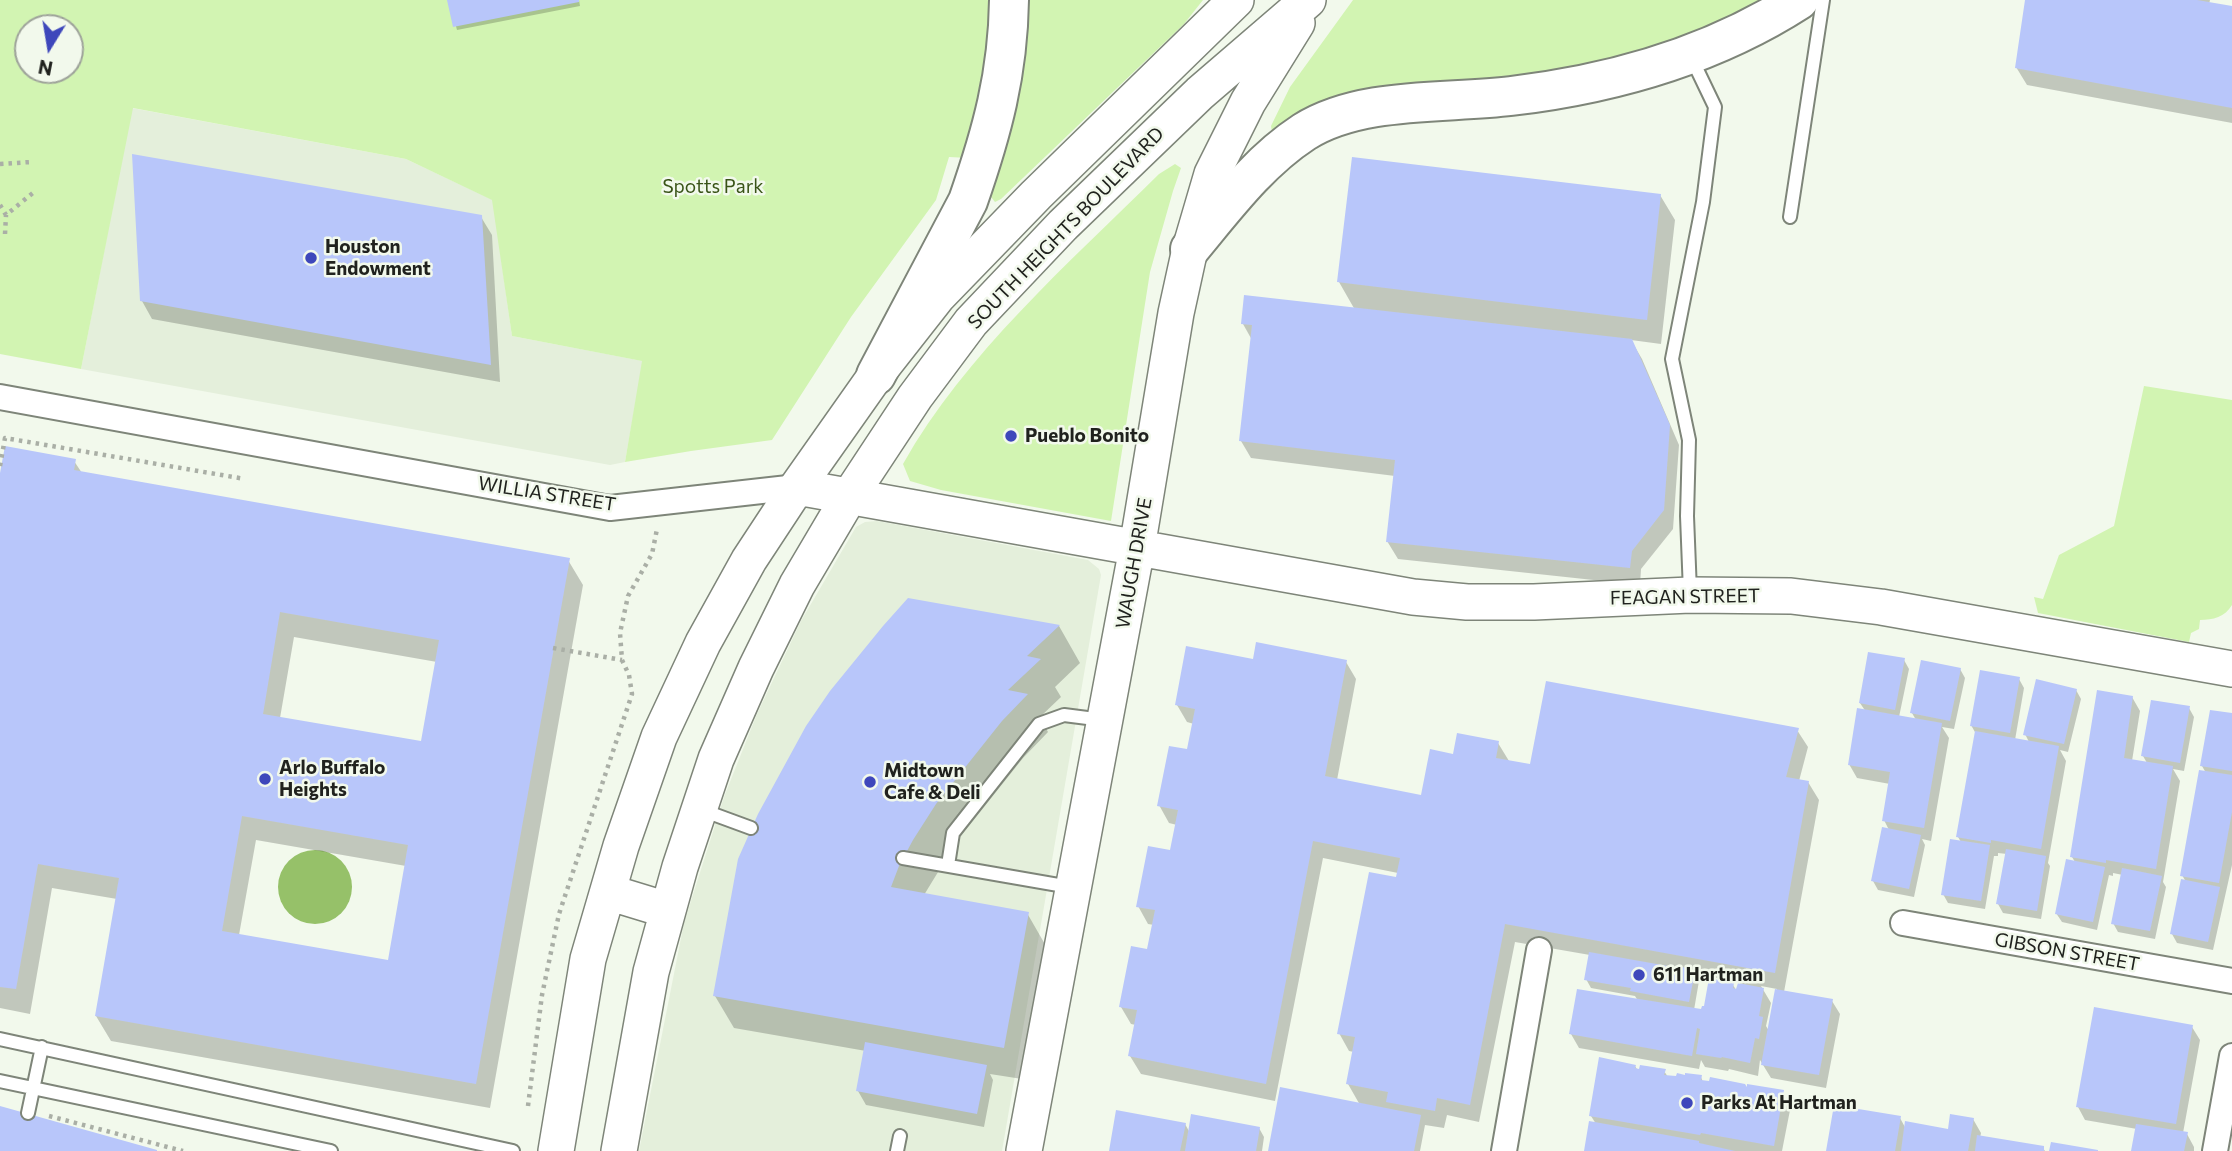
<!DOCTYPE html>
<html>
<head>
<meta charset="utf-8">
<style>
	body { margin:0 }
	#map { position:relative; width:2232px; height:1151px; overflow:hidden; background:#f2f9ec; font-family:Commissioner,sans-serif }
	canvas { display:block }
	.north { position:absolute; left:14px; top:14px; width:70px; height:70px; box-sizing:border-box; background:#f2f9ec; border:2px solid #9ea39a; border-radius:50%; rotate:191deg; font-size:19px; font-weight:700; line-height:28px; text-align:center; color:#20221e }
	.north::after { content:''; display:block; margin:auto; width:24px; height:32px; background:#3e47bb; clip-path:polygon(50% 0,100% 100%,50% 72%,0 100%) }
</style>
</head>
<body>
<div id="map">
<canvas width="2232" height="1151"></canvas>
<div class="north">N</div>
</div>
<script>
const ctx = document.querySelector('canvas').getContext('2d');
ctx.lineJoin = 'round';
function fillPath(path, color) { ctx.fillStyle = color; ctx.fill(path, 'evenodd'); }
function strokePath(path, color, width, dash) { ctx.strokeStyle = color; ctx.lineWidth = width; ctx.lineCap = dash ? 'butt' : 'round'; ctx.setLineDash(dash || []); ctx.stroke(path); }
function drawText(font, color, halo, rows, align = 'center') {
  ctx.font = font + ' Commissioner,sans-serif'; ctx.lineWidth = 5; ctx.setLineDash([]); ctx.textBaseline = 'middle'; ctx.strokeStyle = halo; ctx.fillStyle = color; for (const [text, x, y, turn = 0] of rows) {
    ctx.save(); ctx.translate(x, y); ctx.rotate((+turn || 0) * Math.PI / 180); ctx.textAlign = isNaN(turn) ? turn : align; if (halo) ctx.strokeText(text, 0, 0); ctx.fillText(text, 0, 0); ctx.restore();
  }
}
fillPath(new Path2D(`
	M132 108 406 159 493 200 512 336 643 361 625 462 610 465 81 369Z
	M877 521 1088 560 1099 569 1101 575 1002 1151H639L684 923 724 797 757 714 801 621 856 527 865 522Z`), '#e4efdb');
fillPath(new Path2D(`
	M0 0H994L996 13 969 158 949 157 936 200 851 317 772 440 691 451 625 462 642 361 512 336 492 200 406 159 133 108 81 369 0 354ZM28 28H70V70H28Z
	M1025 0H1203L1184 24 1001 199 995 202 991 197 992 191 1016 111 1020 82Z
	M1353 0H1772L1688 43 1272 132 1271 126 1290 87Z
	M1175 164 1181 168 1173 191 1150 272 1111 521 941 490 910 481 903 464C965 354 1069 263 1159 174Z
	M2144 386 2232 400V605C2225 617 2213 620 2200 620L2199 629 2191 633 2189 642 2038 613 2034 597 2043 599 2059 555 2114 526Z`), '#d2f4b2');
fillPath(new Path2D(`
	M278 887a37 37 0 1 1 74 0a37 37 0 1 1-74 0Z`), '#96c169');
fillPath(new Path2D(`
	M449 0H579L580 6 457 30Z
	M2027 0H2210L2209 4 2232 8V123L2027 85 2016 67Z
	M1660 195 1675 220 1661 344 1631 340 1642 359 1679 445 1673 529 1641 569 1640 585 1398 559 1387 541 1395 476 1251 458 1241 441 1252 340 1243 324 1355 310 1339 282Z
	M481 217 492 235 500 382 152 319 142 301Z
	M74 461 82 473 568 560 583 585 490 1108 111 1041 96 1016 117 899 52 888 30 1014 0 1008V483ZM294 637 437 662 423 743 280 718ZM256 840 406 866 389 962 239 935Z
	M909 600 1059 626 1080 663 1055 687 1061 697 1040 717 1048 732 1023 758 957 841 924 895 1027 913 1046 946 1022 1079 990 1074 993 1080 984 1127 866 1105 858 1091 866 1051 734 1028 715 996Z
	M1904 660 1909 669 1899 717 1916 720 1912 713 1960 669 1965 678 1954 729 1942 727 1949 738 1931 841 1922 839 1925 845 1914 897 1878 890 1873 881 1889 830 1884 820 1890 784 1857 778 1849 764 1866 712 1860 703Z
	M1254 661 1346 662 1356 679 1337 780 1422 797 1454 757 1498 743 1509 761 1531 766 1797 730 1808 747 1799 781 1808 782 1819 800 1784 992 1832 1001 1840 1014 1826 1088 1771 1078 1760 1060 1758 1076 1729 1069 1728 1071 1705 1067 1701 1060 1699 1069 1579 1048 1571 1034 1638 1001 1635 996 1591 988 1586 979 1590 955 1515 942 1479 1122 1447 1115 1444 1128 1425 1125 1420 1151H1270L1360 1105 1348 1084 1354 1052 1349 1051 1339 1033 1398 873 1323 858 1275 1101 1141 1074 1130 1056 1136 1025 1131 1024 1121 1007 1148 951 1154 925 1148 924 1138 906 1171 852 1177 825 1169 823 1159 805 1188 751 1194 724 1187 722 1177 705ZM1694 974 1740 982 1738 993 1733 985 1702 1011 1694 1010 1699 981ZM1761 986 1777 989 1769 1031 1766 1026 1771 1003Z
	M2019 679 2024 688 2015 740 2029 742 2025 734 2076 690 2081 699 2068 752 2060 750 2066 761 2048 863 2050 866 2041 919 2003 913 1998 904 2007 854 1998 853V856H1994L1985 909 1948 903 1943 894 1961 842 1958 837 1976 734 1971 725Z
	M2132 697 2140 711 2132 761 2147 763 2143 756 2189 708 2194 717 2184 771 2173 769 2180 781 2163 882 2166 887 2155 939 2118 932 2113 923 2123 875 2113 873V876L2109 875 2097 930 2062 922 2056 913 2075 862 2072 857Z
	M2232 715V865L2213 950 2177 943 2172 934 2186 882 2182 875 2206 773 2202 766Z
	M2192 1027 2200 1040 2183 1133 2187 1134 2194 1147V1151H2133L2137 1129 2085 1120 2078 1107Z
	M1635 1066 1638 1071H1664L1668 1077H1701L1703 1082 1783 1092 1791 1105 1782 1151H1585L1596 1124 1591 1116Z
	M1900 1118 1906 1129 1949 1131 1973 1119 1981 1133 1980 1138 2043 1148 2045 1151H1827Z
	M1185 1124 1190 1133 1259 1128 1264 1137 1262 1151H1110Z`), '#0003');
fillPath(new Path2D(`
	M447 0H579V2L453 27Z
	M2025 0H2197L2232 6V108L2015 68Z
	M132 154 482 215 491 365 140 301Z
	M1352 157 1661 194 1647 320 1337 282Z
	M1244 295 1632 339 1670 425 1664 510 1632 551 1630 568 1386 542 1395 460 1239 441 1252 325 1241 324Z
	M5 446 76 459 74 470 570 558 476 1084 95 1016 119 878 38 864 16 989 0 987V473ZM280 612 439 640 421 741 263 714ZM242 816 408 845 388 960 222 931Z
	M908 598 1060 625 1027 656 1041 659 1008 690 1028 694 1002 721 936 804 913 840 899 866 891 887 1029 912 1004 1048 713 996 738 859 758 814 806 726 830 691 883 626Z
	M1256 642 1347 660 1325 776 1421 795 1430 749 1453 754 1457 733 1499 741 1496 758 1530 764 1546 681 1799 728 1786 777 1809 781 1775 973 1505 924 1470 1105 1437 1098 1435 1111 1386 1102 1388 1092 1346 1084 1355 1037 1337 1034 1369 872 1396 877 1400 858 1313 841 1266 1084 1128 1056 1137 1010 1119 1007 1131 946 1147 949 1155 910 1136 907 1148 846 1170 850 1178 810 1157 806 1169 746 1187 749 1195 709 1175 705 1186 646 1253 659Z
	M1868 652 1905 658 1895 710 1859 703Z
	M1921 660 1961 668 1950 721 1910 713Z
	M1980 670 2020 677 2010 733 1970 726Z
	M2036 679 2077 689 2064 744 2023 735Z
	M2097 690 2133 696 2124 758 2173 766 2156 869 2106 860V863L2070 857Z
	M2151 700 2190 706 2180 763 2141 756Z
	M1857 708 1942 723 1924 828 1882 821 1890 772 1848 765Z
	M2210 710 2232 713V771L2200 766Z
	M1975 731 2059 746 2041 849 1991 840V843L1956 837Z
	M2199 770 2232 775V812L2219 883 2180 876Z
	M1882 827 1921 835 1909 889 1871 881Z
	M1950 839 1990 845 1981 901 1941 895Z
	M2006 849 2046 856 2037 911 1996 904Z
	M2066 859 2105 867 2093 922 2055 914Z
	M2122 868 2162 876 2150 931 2111 924Z
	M2181 879 2220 887 2208 942 2170 934Z
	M1589 952 1679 968V966L1695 971 1689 1002 1630 991 1631 988 1584 980Z
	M1709 978 1734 983 1733 988 1736 989 1738 983 1764 988 1759 1016 1763 1017 1759 1039 1755 1038 1750 1063 1722 1057 1721 1058 1696 1054 1700 1029 1697 1028 1692 1056 1569 1034 1577 989 1701 1009 1702 1006H1704Z
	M1775 989 1833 999 1819 1075 1761 1065Z
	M2094 1007 2193 1025 2176 1124 2076 1107Z
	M865 1042 987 1065 977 1114 856 1091Z
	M1599 1057 1636 1065 1635 1068 1639 1069 1640 1065 1666 1069 1664 1075 1676 1076 1677 1073 1685 1075V1073L1702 1075 1701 1080 1709 1081 1710 1077 1745 1084 1747 1087V1084L1784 1090 1774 1146 1701 1133 1700 1135 1589 1116Z
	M1280 1087 1421 1115 1414 1151H1268Z
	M1834 1105 1901 1116 1895 1151H1826Z
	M0 1106 157 1150V1151H0Z
	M1116 1110 1186 1123 1180 1151H1109Z
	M1191 1114 1260 1127 1256 1151H1185Z
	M1950 1114 1974 1118 1968 1151H1901L1905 1121 1948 1129Z
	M1589 1121 1699 1141V1143L1735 1151H1584Z
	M2136 1124 2188 1132 2184 1151H2131Z
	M1977 1135 2044 1146V1151H1975Z
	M2051 1142 2098 1150V1151H2049Z`), '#b8c6fa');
const lane = new Path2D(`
	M1790 217 1823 0
	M1690 592 1687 516 1689 440 1672 359 1703 202 1715 107 1691 57
	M702 810 751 828
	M903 858 1070 887
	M948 865 953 833 1039 724 1064 715 1103 720
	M0 1039 513 1151
	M0 1081 331 1151
	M28 1113 42 1047
	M897 1151 900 1136`);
const street = new Path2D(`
	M0 397 610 508 797 487
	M1903 923 2232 981
	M1504 1151 1539 950
	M2215 1151 2232 1056`);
const secondary = new Path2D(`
	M797 487 1413 597 1467 602H1534L1690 595 1791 596 1881 607 2232 669
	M608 892 667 910
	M556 1151 588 959 621 846 659 737 703 643 749 560 797 487 876 375 938 296 1036 195 1236 0
	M619 1151 651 972 680 867 716 759 756 668 797 585 849 497 915 397 971 322 1063 225 1200 93 1308 0
	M1024 1151 1137 548 1176 313 1190 249 1212 174 1248 102 1297 23`);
const primary = new Path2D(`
	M1190 249C1225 207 1258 162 1304 132 1361 96 1446 104 1511 96 1613 84 1712 56 1799 0
	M876 375 968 201C992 132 1008 74 1009 0`);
strokePath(lane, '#7e8579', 16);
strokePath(street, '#7e8579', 28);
strokePath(secondary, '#7e8579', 38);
strokePath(primary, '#7e8579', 42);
strokePath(new Path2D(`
	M0 164 31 162
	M0 205 6 215 34 192
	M5 234 6 215
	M0 466 5 438 245 479
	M553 648 622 660
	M528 1106 542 995 559 914 632 694 629 675 622 660 620 633 628 596 652 554 657 529
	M49 1116 183 1151`), '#aaafa6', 4.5, [3.5, 5]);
strokePath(lane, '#fff', 12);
strokePath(street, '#fff', 24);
strokePath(secondary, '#fff', 35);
strokePath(primary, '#fff', 38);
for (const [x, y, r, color] of [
	[311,258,7,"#3e47bb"],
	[1011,436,7,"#3e47bb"],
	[265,779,7,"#3e47bb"],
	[870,782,7,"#3e47bb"],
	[1639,975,7,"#3e47bb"],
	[1687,1103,7,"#3e47bb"]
]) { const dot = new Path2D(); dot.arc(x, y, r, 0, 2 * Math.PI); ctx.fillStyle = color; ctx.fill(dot); strokePath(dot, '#f2f9ec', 2.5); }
drawText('19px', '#395417', '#f2f9ec', [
	["Spotts Park",713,187]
]);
drawText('19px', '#20221e', '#f2f9ec', [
	["SOUTH HEIGHTS BOULEVARD",1066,228,-46],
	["WILLIA STREET",547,494,9],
	["WAUGH DRIVE",1134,563,-80],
	["FEAGAN STREET",1685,597,-1],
	["GIBSON STREET",2067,952,10]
]);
drawText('bold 19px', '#20221e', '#f2f9ec', [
	["Houston",325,247],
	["Endowment",325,269],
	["Pueblo Bonito",1025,436],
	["Arlo Buffalo",279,768],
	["Heights",279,790],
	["Midtown",884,771],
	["Cafe & Deli",884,793],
	["611 Hartman",1653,975],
	["Parks At Hartman",1701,1103]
], 'left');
</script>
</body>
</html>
